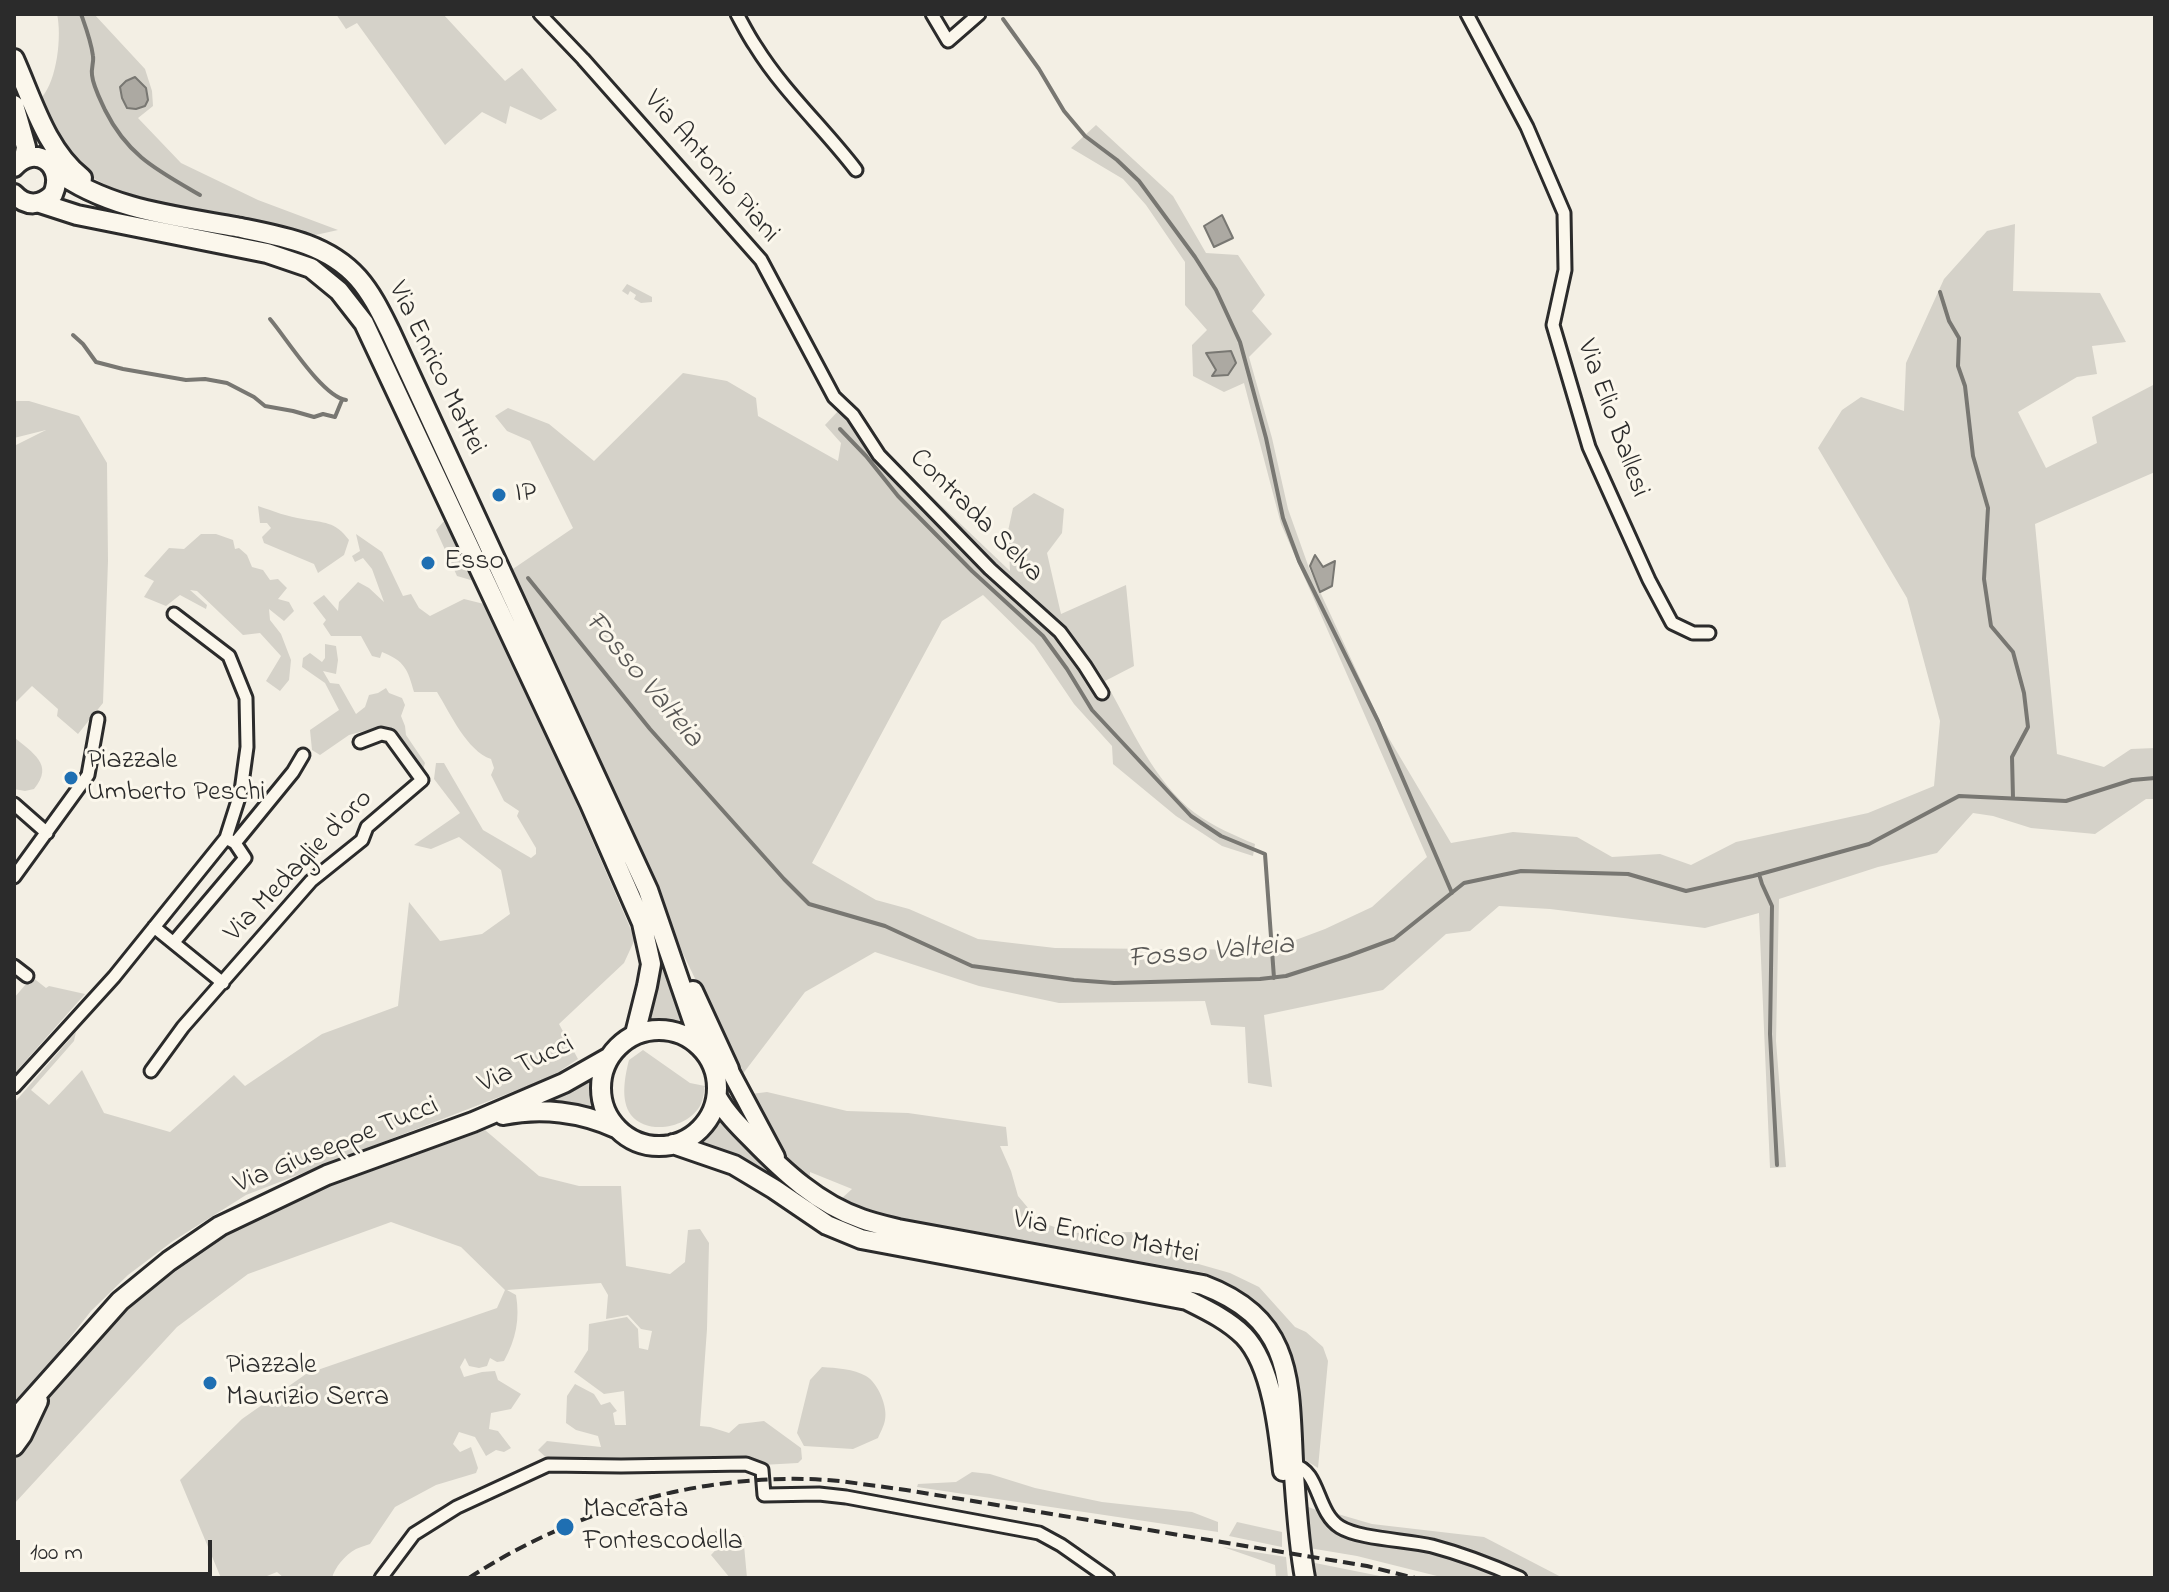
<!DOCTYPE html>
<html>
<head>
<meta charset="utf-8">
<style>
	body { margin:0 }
	#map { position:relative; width:2169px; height:1592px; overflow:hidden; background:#f3efe4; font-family:"Indie Flower",sans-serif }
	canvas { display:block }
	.frame { position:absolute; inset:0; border:16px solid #2b2b2b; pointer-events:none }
	.scale { position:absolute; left:16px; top:1540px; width:196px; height:36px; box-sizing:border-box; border:4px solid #2b2b2b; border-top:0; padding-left:10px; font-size:24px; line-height:28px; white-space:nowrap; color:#2b2b2b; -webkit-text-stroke:6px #fbf7ec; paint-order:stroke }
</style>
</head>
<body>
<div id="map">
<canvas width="2169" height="1592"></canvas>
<div class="frame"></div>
<div class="scale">100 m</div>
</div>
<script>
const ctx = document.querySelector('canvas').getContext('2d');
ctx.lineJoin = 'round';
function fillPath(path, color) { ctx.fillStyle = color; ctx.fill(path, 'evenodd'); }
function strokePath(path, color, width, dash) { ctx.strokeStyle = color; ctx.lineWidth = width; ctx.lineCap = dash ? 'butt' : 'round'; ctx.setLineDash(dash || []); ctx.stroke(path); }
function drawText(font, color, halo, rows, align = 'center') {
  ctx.font = font + ' "Indie Flower",sans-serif'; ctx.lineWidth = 6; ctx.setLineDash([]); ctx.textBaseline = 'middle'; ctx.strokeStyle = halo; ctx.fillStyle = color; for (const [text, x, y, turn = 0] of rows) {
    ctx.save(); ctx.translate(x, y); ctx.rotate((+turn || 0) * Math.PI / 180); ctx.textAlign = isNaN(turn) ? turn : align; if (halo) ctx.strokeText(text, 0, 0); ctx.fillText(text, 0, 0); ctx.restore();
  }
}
fillPath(new Path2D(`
	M57 14H94L145 69 152 91 153 106 138 118 181 163 258 200 338 230 311 236 276 224 166 204 121 193 93 178 58 138 42 97C57 80 62 36 57 14Z
	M336 14H443L505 81 522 68 557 110 541 120 510 106 506 124 482 112 445 145 357 23 346 29Z
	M1096 125 1173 196 1206 253 1238 255 1265 295 1252 311 1272 334 1249 357 1272 438 1288 509 1309 568 1384 730 1451 843 1513 832 1577 837 1612 857 1660 854 1691 865 1736 842 1868 813 1934 786 1940 721 1907 598 1818 448 1842 410 1861 397 1904 411 1906 363 1944 279 1987 231 2015 224 2013 291 2100 293 2126 342 2092 346 2097 374 2077 377 2018 412 2046 468 2097 443 2092 417 2155 384V472L2035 524 2057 754 2104 767 2131 749 2155 748V799H2146L2095 834 2031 828 1993 816 1973 813 1937 853 1878 867 1779 899 1776 1041 1786 1167 1770 1168 1759 913 1705 928 1550 909 1499 906 1470 931 1446 934 1383 990 1264 1015 1272 1087 1248 1083 1245 1027 1211 1025 1205 1001 1059 1003 979 986 875 952 805 992 742 1075 649 884 507 573 573 528 530 441 507 431 495 416 508 408 549 424 594 461 683 373 727 381 756 398 758 416 838 461 841 443 825 425 840 409 1010 571 1008 531 1013 508 1034 493 1064 509 1062 533 1047 553 1061 614 1126 585 1134 666 1105 681C1130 725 1154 782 1195 813 1213 826 1235 836 1255 844L1253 856 1222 846 1176 816 1113 764 1112 746 1074 704 1034 645 983 595 942 621 812 863 876 900 909 909 978 939 1055 948 1269 950 1325 929 1372 907 1427 857 1281 524 1244 383 1224 392 1193 376 1192 345 1207 330 1185 305V262L1146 205 1123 179 1071 148Z
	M627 284 652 297V302L641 303 634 299 636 295 630 291 628 295 622 291Z
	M14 401H29L79 416 107 463 108 561 103 703 78 734 57 716 58 709 32 686 14 704V446L46 430 14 438Z
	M258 506C273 511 288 517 303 519 324 523 335 521 349 540L344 555 318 573 314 564 264 543 262 537 271 528 267 523H260Z
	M445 520 474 581 457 576 436 530Z
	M201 534H216L233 540 235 549 239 548 247 555 252 567 263 570 270 580 278 579 287 588 278 599 289 602 294 611 284 621 269 609 270 620 281 634 291 660 289 680 280 691 266 681 281 656 260 633 243 635 197 591 190 590 207 605 206 609 180 595 166 606 144 597 154 581 144 576 169 548 184 549Z
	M356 534 382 552 403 596 411 594 419 608 430 616 464 599 484 604 562 770 635 939 624 963 559 1024 578 1059 551 1077 246 1195 173 1241 128 1275 91 1311 14 1409V1103L76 1032 74 1041 31 1090 49 1105 82 1070 104 1113 170 1132 234 1075 245 1086 322 1034 398 1006 409 902 440 941 482 934 510 914 501 870 459 837 431 849 414 845 460 813 434 779 436 763H444L483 830 531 858 536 854V848L517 816 519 811 504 801 491 775 494 768 491 759C467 751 450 713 437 692H414C408 670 405 661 382 652L380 658 372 656 361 636H331L323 624 326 620 313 603 324 595 338 611 339 602 358 582 369 588 384 602 372 569 363 558 355 562 352 556 360 551Z
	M325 644 336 646 338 660 336 674 323 671 330 683 339 684 356 714 365 707 369 695 378 693 386 688 389 693 402 698 405 705 401 716 405 726 406 735 425 763 423 770 398 735 375 728 349 735 320 755 312 750 310 730 339 710 325 683 302 667 303 658 310 653 322 662 325 658Z
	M14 737C32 753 55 764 34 789L25 791 14 789Z
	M653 931 686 1026 667 1020 647 1021 658 976Z
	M32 977 46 988 49 986 85 994 14 1074V998Z
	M643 1050 690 1083 705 1086C704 1092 703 1099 701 1104 689 1128 648 1136 631 1115 620 1100 625 1076 629 1060Z
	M593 1078V1101L597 1111 573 1105 533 1104Z
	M767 1092 847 1111 908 1113 1006 1127 1008 1146H1000L1011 1171 1018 1196 1040 1222 1072 1233 1135 1232 1163 1245 1191 1248 1195 1263 1230 1273 1259 1287 1295 1327 1306 1332 1323 1347 1328 1361 1318 1468 1300 1457C1300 1362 1302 1315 1206 1273 1126 1258 1045 1246 965 1231 924 1223 880 1219 841 1199L852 1189 810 1172V1182L785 1162 751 1094Z
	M721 1118 787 1183 785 1185 754 1164 700 1144 716 1128Z
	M485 1130 539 1176 579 1186H621L626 1266 670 1274 685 1262 688 1230 700 1229 709 1243 707 1329 700 1426 710 1427 729 1433 739 1424 764 1421 801 1448 802 1459 798 1463 762 1465 743 1460 724 1459 689 1462 661 1459 659 1465 552 1463 538 1450 547 1441 601 1447 598 1436 576 1430 566 1423 567 1396 575 1384 594 1394 601 1405 610 1402 617 1411 613 1413 615 1425H626L624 1391 604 1394 574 1372 588 1350 589 1324 627 1317 638 1329 639 1348 648 1350 652 1331 641 1329 628 1315 606 1319 608 1295 601 1283 507 1290 516 1295C520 1319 516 1339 504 1361L497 1362 490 1358 487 1366 479 1368 469 1366 465 1358 460 1367 464 1377 482 1372 495 1371 498 1380 521 1394 511 1409 491 1413 489 1429 498 1431 511 1448 504 1452 496 1450 486 1456 475 1437 459 1432 453 1444 460 1452 471 1447 478 1468 476 1473 436 1485 395 1507 370 1544C365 1546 360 1547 356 1549 345 1555 335 1567 332 1578H284L277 1572 262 1578H221L180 1480 242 1419 306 1374 497 1308 505 1290 461 1247 391 1222 248 1274 177 1327 14 1504V1457L32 1433 48 1398 90 1346 131 1305 174 1269 227 1235 275 1209 330 1186Z
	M822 1367C836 1368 854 1369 866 1376 878 1383 888 1407 885 1420 884 1426 880 1433 878 1438L853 1449 804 1446 797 1433 810 1380Z
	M972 1472 990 1474 1035 1488 1102 1502 1192 1512 1218 1522V1532L917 1487 918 1484 956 1482Z
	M1303 1505 1319 1511 1335 1529 1431 1551 1509 1578H1445L1357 1556 1309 1548Z
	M1331 1512 1372 1524 1484 1537 1563 1578H1528L1484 1559 1359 1531 1344 1525Z
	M1237 1522 1282 1532V1547L1229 1536Z
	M715 1531 745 1537H728L725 1542 735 1551 744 1545 747 1578H730L711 1555 723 1542Z
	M1223 1547 1286 1557 1288 1578H1276L1275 1565Z
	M1310 1562 1390 1578H1312Z`), '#d5d2c9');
const water = new Path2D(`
	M135 77 146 88 148 100 145 106 136 109 127 108 122 98 120 87 126 81Z
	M1222 215 1233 238 1214 247 1204 226Z
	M1231 351 1236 363 1228 375 1212 376 1216 370 1206 353Z
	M1315 555 1323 567 1335 561 1332 586 1320 592 1310 566Z`);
fillPath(water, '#aca9a2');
strokePath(water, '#787772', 2);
strokePath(new Path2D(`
	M81 14C86 28 91 41 93 56 94 62 91 68 92 75 93 86 100 99 105 110 128 156 157 170 200 195
	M1003 19 1039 69 1064 111 1085 136 1117 160 1139 181 1195 257 1216 290 1240 342 1266 438 1283 518 1299 561 1378 721 1452 893
	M1940 292 1949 321 1959 338 1958 366 1965 386 1973 456 1988 508 1984 579 1991 626 2013 652 2024 693 2028 727 2012 757 2013 798
	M270 319C287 339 322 396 346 400
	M73 335 83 344 96 362 123 369 186 380 205 379 227 383 254 397 265 406 293 411 314 417 323 414 335 417 342 400
	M840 429 866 456 898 496 972 571 1043 636 1067 669 1092 710 1191 816 1221 836 1265 854 1274 978
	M528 578 650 729 784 879 809 904 885 926 972 966 1074 980 1114 983 1260 979 1286 976 1348 956 1394 939 1464 883 1521 871 1628 874 1686 891 1753 876 1869 844 1959 796 2066 801 2132 780 2155 778
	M1759 874 1762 884 1772 906 1770 1034 1777 1165`), '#787772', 4);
const minor = new Path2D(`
	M540 14 583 59 761 260 834 397 853 415 879 455 990 569 1060 632 1085 666 1102 693
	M737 14C743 25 749 37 756 47 784 92 824 128 856 170
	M932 14 948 41 979 14
	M1467 14 1527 127 1564 213 1565 270 1553 325 1589 447 1649 580 1672 623 1693 633H1709
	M14 804 47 833
	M235 843 293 772 303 755
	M14 877 88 775 98 719
	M154 927 223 983
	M174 942 245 858 235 843 226 838
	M14 966 27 976
	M151 1071 183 1027 311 881 362 840 367 827 422 780 390 736 381 734 360 742
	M14 1087 114 977 226 838 241 791 247 747 246 698 229 656 174 614
	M1294 1465C1320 1471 1316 1512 1340 1527 1359 1539 1407 1540 1432 1546 1462 1554 1491 1565 1520 1578
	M381 1578 414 1534 457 1507 548 1465 621 1466 746 1464 762 1470 764 1495 819 1494 846 1497 1039 1533 1061 1545 1108 1578`);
const secondary = new Path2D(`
	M729 1069 776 1157`);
const primary = new Path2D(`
	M14 59C32 99 46 150 82 178
	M14 105 26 147 24 158
	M14 167C35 143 66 165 53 194 41 206 26 207 14 194
	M55 170C107 209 174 216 236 227 280 236 327 243 358 278 372 294 381 313 390 331L648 890 703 1050
	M40 203 77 215 267 253 311 268 339 291 364 323 590 804 642 923 651 964 647 986 635 1034
	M693 991 729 1069
	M601 1088a58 58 0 1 1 116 0a58 58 0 1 1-116 0Z
	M717 1097C726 1113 739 1126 752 1139 783 1171 818 1204 862 1219 873 1223 886 1226 898 1229L1203 1285C1293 1319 1289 1380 1293 1461 1296 1500 1298 1540 1305 1578
	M503 1115C541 1107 581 1112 616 1128
	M673 1144 734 1165 774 1189 827 1225 861 1239 1187 1300C1207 1310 1228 1320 1244 1336 1272 1365 1279 1432 1283 1471
	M14 1420 120 1301 169 1261 220 1226 327 1175 473 1122 564 1083 608 1058
	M14 1446 22 1435 38 1401`);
strokePath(minor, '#2b2b2b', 17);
strokePath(secondary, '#2b2b2b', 22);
strokePath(primary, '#2b2b2b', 24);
strokePath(minor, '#fbf7ec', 11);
strokePath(secondary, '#fbf7ec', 16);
strokePath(primary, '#fbf7ec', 18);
strokePath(new Path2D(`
	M469 1578C576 1508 711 1469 840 1481 862 1484 884 1487 906 1490L1367 1566 1415 1578`), '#2b2b2b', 4, [12, 6]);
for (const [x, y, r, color] of [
	[499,495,8,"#1f6fb2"],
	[428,563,8,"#1f6fb2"],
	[71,778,8,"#1f6fb2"],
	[210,1383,8,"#1f6fb2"],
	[565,1527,10,"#1f6fb2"]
]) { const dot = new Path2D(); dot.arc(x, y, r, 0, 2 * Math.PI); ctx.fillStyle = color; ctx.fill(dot); strokePath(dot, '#fbf7ec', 3); }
drawText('28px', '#2b2b2b', '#fbf7ec', [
	["Via Antonio Piani",710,168,49],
	["Via Enrico Mattei",435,369,64],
	["Via Elio Ballesi",1611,419,70],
	["Contrada Selva",975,517,45],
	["Via Medaglie d'oro",300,867,-46],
	["Via Tucci",527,1066,-25],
	["Via Giuseppe Tucci",337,1147,-22],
	["Via Enrico Mattei",1106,1239,11]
]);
drawText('28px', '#2b2b2b', '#fbf7ec', [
	["IP",515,495],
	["Esso",444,563],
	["Piazzale",87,762],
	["Umberto Peschi",87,794],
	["Piazzale",226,1367],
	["Maurizio Serra",226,1399],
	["Macerata",583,1511],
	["Fontescodella",583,1543]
], 'left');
drawText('italic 30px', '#585755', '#fbf7ec', [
	["Fosso Valteia",642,681,50],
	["Fosso Valteia",1211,954,-5]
]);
</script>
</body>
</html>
